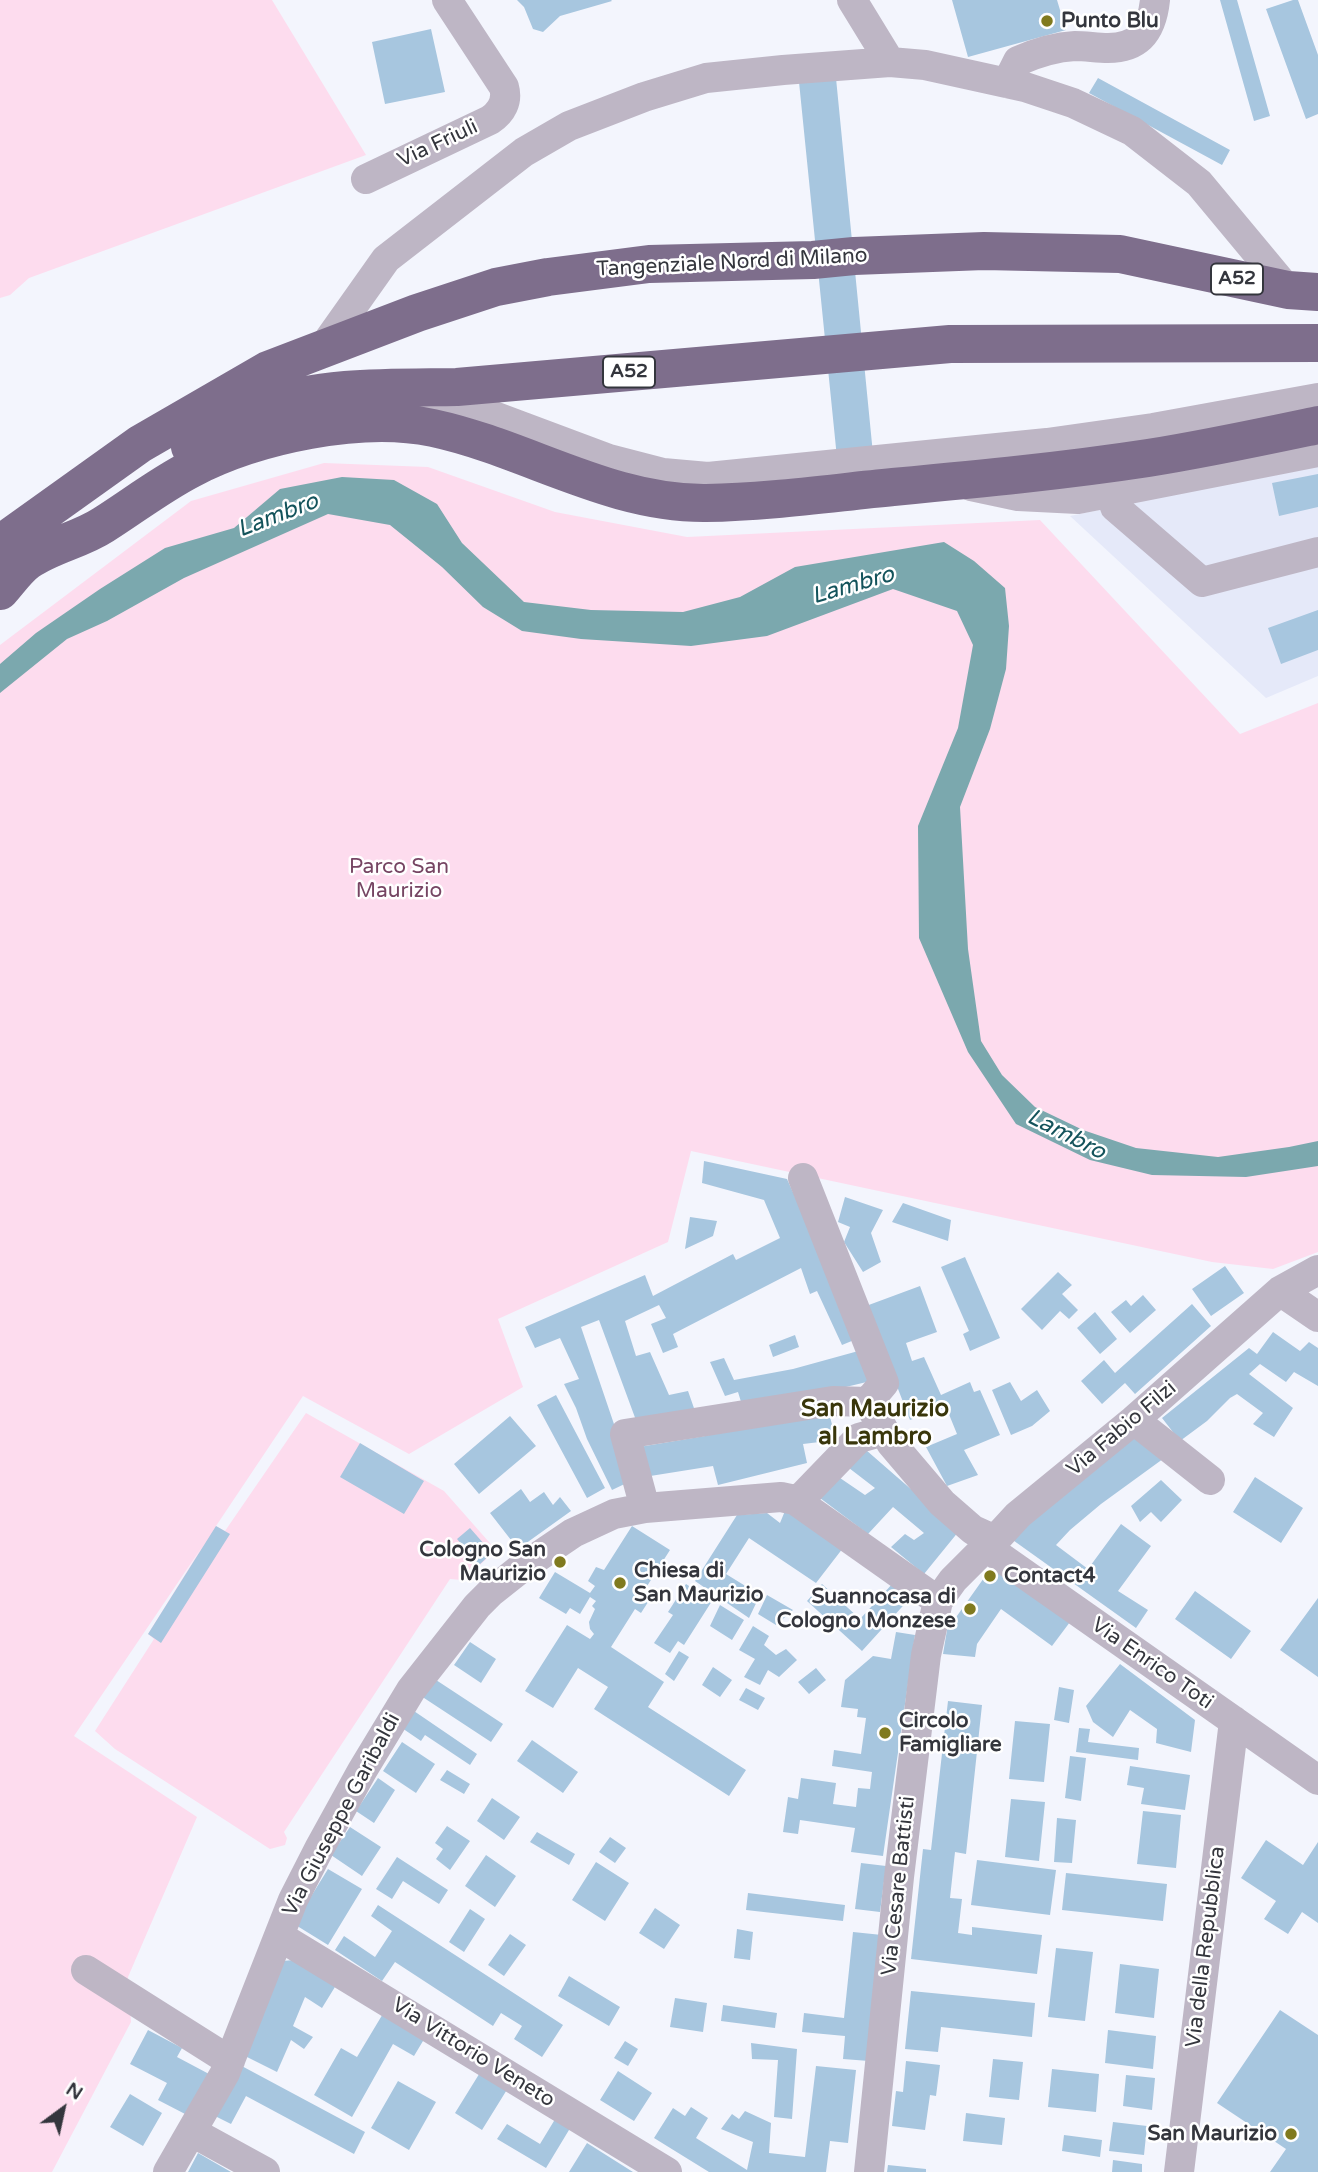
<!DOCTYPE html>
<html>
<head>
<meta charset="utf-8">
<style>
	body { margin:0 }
	#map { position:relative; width:1318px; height:2172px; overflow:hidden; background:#f3f5fd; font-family:"Varela Round",sans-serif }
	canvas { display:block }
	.north { position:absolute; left:28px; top:2074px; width:70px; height:70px; -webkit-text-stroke:5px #fff; paint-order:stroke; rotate:33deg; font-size:19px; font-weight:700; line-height:28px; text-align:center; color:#34363d }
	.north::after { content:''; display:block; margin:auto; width:24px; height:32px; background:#34363d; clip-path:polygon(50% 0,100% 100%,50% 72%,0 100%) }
</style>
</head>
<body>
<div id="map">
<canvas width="1318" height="2172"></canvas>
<div class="north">N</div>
</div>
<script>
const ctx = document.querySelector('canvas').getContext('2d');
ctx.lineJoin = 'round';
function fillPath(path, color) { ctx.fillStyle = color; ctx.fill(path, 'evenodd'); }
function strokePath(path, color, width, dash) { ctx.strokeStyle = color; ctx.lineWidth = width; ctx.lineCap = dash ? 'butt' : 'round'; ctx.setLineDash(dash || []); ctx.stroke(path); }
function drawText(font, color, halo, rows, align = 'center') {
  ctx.font = font + ' "Varela Round",sans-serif'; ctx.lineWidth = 5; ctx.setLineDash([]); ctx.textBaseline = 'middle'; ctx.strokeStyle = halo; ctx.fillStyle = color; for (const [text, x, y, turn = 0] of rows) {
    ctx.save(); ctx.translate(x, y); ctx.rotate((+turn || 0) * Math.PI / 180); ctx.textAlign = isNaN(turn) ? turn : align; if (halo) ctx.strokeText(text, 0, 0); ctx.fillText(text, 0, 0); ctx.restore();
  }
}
fillPath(new Path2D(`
	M1318 464V676L1266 698 1070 516Z`), '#e5e9f9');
fillPath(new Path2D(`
	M0 0H272L366 155 29 278 10 295 0 298Z
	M324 463 428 467 555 512 687 537 1040 520 1240 734 1318 703V1252L1273 1269 1212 1262 691 1151 668 1242 498 1319 523 1387 409 1454 303 1396 216 1526 225 1531 306 1413 444 1491 496 1550 466 1578 462 1580 450 1579 284 1832 287 1838 285 1845 270 1849 115 1749 95 1731 154 1639 148 1634 202 1547 74 1736 197 1817 128 1977 131 2022 52 2172H0V645L191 501Z`), '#fddcee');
fillPath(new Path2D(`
	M342 477 394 480 437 504 462 543 524 602 591 610 683 612 740 597 795 567 944 542 974 561 1005 588 1009 626 1006 669 990 729 960 807 968 949 981 1041 1002 1075 1035 1107 1083 1130 1136 1148 1218 1157 1289 1147 1318 1141V1166L1246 1177 1152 1175 1090 1160 1016 1124 968 1052 919 938 918 826 958 728 973 645 957 611 893 589 767 636 691 646 581 639 522 631 483 607 442 567 390 525 328 514 184 578 107 621 67 639 0 693V664L36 633 100 589 165 548 234 528 280 489Z`), '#7ba8ae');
fillPath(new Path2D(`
	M517 0H611L612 1 560 16 543 32 533 29 524 7Z
	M952 0H1057L1066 30 968 57Z
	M1220 0H1237L1270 116 1254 121Z
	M1293 0H1298L1318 55V114L1306 119 1266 9Z
	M431 29 445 92 385 104 372 42Z
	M835 68 873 454 837 458 798 72Z
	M1098 78 1230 150 1222 165 1089 93Z
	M1318 474V507L1279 516 1272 483Z
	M1318 610V650L1281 664 1268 628Z
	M704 1161 787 1179 859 1338 842 1345 817 1291 810 1294 801 1268 673 1334 678 1347 663 1353 651 1324 666 1318 659 1305 625 1321 636 1356 650 1352 669 1395 688 1391 695 1411 637 1423 599 1320 581 1327 633 1480 612 1490 587 1439 576 1408 564 1384 579 1379 560 1338 535 1348 525 1327 645 1275 653 1296 733 1254 736 1260 780 1238 764 1200 702 1183Z
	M845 1197 883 1210 871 1233 881 1262 863 1272 844 1242 850 1227 838 1222Z
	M903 1203 951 1220 948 1241 892 1222Z
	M690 1217 717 1221 713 1236 685 1249Z
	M965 1257 1000 1338 970 1351 963 1334 969 1331 941 1267Z
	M1225 1266 1244 1293 1211 1316 1192 1289Z
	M1058 1272 1072 1285 1062 1294 1078 1310 1069 1319 1060 1311 1042 1330 1021 1309Z
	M920 1286 937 1332 906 1343 912 1361 924 1357 941 1395 970 1382 974 1392 980 1390 1000 1435 964 1450 978 1475 947 1486 926 1447 957 1434 946 1407 910 1420 866 1306Z
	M1143 1295 1156 1310 1130 1333 1111 1312 1126 1300 1131 1306Z
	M1192 1304 1211 1326 1135 1394 1125 1383 1102 1404 1081 1381 1104 1360 1115 1373Z
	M1095 1312 1117 1339 1100 1354 1077 1328Z
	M1273 1332 1300 1351 1309 1342 1318 1348V1386L1294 1372 1286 1382 1260 1364 1249 1374 1293 1408 1274 1437 1253 1424 1263 1413 1237 1394 1230 1398 1207 1421 1180 1441 1162 1418 1249 1348 1257 1354Z
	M795 1335 799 1347 773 1357 769 1345Z
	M862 1350 875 1380 829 1391 742 1405 738 1392 725 1396 710 1362 724 1358 734 1380 793 1369Z
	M1010 1382 1021 1401 1037 1390 1050 1411 1032 1426 1011 1435 992 1390Z
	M556 1395 605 1488 587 1498 537 1405Z
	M828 1409 836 1440 803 1444 807 1463 718 1485 713 1466 644 1477 639 1447 705 1436Z
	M510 1416 536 1446 479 1494 454 1464Z
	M1138 1431 1167 1456 1101 1504 1070 1530 1056 1545 1088 1569 1121 1524 1151 1546 1118 1591 1148 1610 1136 1628 1010 1538Z
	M360 1443 424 1481 404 1514 340 1477Z
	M866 1450 959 1531 924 1574 891 1547 905 1534 914 1540 924 1533 893 1507 868 1534 820 1498 840 1478 865 1495 875 1488 849 1468Z
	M1255 1477 1303 1508 1281 1543 1233 1512Z
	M1161 1480 1182 1500 1161 1522 1151 1512 1140 1522 1131 1506Z
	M521 1489 530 1502 544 1492 553 1505 560 1497 571 1511 518 1549 490 1513Z
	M787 1506 843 1548 816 1583 749 1538 726 1574 760 1595 749 1618 695 1581 737 1515 767 1513 780 1523Z
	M216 1526 230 1534 161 1643 148 1634Z
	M632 1526 670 1550 642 1594 650 1599 641 1613 635 1609 611 1647 664 1682 648 1707 746 1770 729 1796 594 1709 608 1687 578 1668 553 1708 525 1691 567 1625 590 1639 594 1634 590 1629 589 1622 595 1609 592 1606 596 1601 590 1597 580 1614 570 1608 566 1614 539 1598 555 1572 590 1593 595 1586 588 1581 596 1567 604 1570Z
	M470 1528 492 1553 479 1565 457 1539Z
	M991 1568 1070 1622 1052 1646 1001 1609 977 1644 975 1657 943 1654 947 1630Z
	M894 1582 911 1597 862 1651 807 1601 822 1584 860 1619Z
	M686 1584 712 1601 684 1645 678 1641 670 1653 654 1643 673 1615 668 1612Z
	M1195 1591 1251 1631 1231 1659 1175 1619Z
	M767 1595 793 1610 776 1625 758 1614Z
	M1318 1598V1677L1280 1650Z
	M720 1605 744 1620 732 1640 710 1626Z
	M753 1626 769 1636 764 1645 776 1655 786 1649 797 1660 779 1677 768 1670 760 1685 744 1677 755 1659 739 1650Z
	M896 1632 915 1635 883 1856 851 1852 855 1828 800 1820 798 1834 783 1832 788 1797 798 1799 801 1778 836 1783 833 1804 856 1807 858 1788 870 1789 872 1772 832 1766 834 1750 861 1754 866 1718 857 1717 858 1709 841 1707 845 1680 873 1656 891 1659Z
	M470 1642 496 1659 481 1683 454 1665Z
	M679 1651 689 1657 674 1681 665 1674Z
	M1120 1664 1195 1720 1191 1752 1156 1743 1157 1729 1130 1710 1113 1737 1093 1722 1086 1706Z
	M713 1667 732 1680 720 1697 702 1685Z
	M816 1668 826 1680 809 1694 798 1682Z
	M433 1678 503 1724 491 1742 421 1696Z
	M1059 1687 1074 1690 1069 1723 1054 1720Z
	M746 1688 765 1698 758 1710 739 1700Z
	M948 1701 982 1705 966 1854 955 1852 950 1898 962 1899 958 1933 972 1935V1927L1042 1935 1037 1974 911 1959 923 1849 931 1850Z
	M411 1709 477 1754 470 1765 425 1735 421 1741 399 1726Z
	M1015 1721 1050 1724 1044 1782 1009 1779Z
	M1079 1728 1090 1729 1088 1742 1139 1748 1138 1760 1076 1752Z
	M532 1740 578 1772 563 1793 517 1761Z
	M402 1742 435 1764 416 1793 383 1771Z
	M1070 1756 1086 1758 1081 1801 1065 1798Z
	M1130 1766 1190 1775 1185 1810 1141 1804 1144 1788 1127 1785Z
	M447 1770 470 1784 464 1794 440 1780Z
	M378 1778 395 1790 374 1823 356 1811Z
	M492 1798 520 1817 504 1840 477 1821Z
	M1011 1799 1045 1802 1039 1861 1005 1857Z
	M1143 1811 1181 1815 1176 1868 1137 1864Z
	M1057 1818 1076 1820 1072 1863 1054 1862Z
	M447 1826 470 1841 450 1870 436 1859 443 1849 435 1843Z
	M350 1827 381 1847 362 1876 331 1855Z
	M537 1832 575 1854 569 1865 530 1842Z
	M610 1837 626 1848 615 1863 599 1852Z
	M1266 1840 1303 1865 1318 1842V1923L1302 1912 1288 1934 1264 1919 1276 1901 1241 1878Z
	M486 1855 516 1876 495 1907 465 1886Z
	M397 1857 448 1890 439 1904 403 1881 392 1899 376 1889Z
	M977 1860 1056 1870 1050 1915 971 1905Z
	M596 1862 629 1883 605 1921 572 1900Z
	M861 1863 886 1866 880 1912 855 1909Z
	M328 1869 362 1889 328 1945 294 1924Z
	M1066 1873 1167 1884 1163 1921 1062 1910Z
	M748 1893 845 1905 843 1921 746 1910Z
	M378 1905 563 2025 542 2057 514 2039 522 2026 501 2013 493 2026 395 1962 382 1981 335 1950 344 1936 375 1957 392 1931 371 1916Z
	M655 1908 680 1925 664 1949 639 1933Z
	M470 1909 485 1919 464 1952 449 1942Z
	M737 1929 753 1932 750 1960 734 1958Z
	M853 1932 882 1935 869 2061 843 2059 845 2036 802 2032 804 2013 844 2018Z
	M510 1934 526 1945 504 1976 488 1965Z
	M1056 1948 1093 1952 1085 2021 1048 2017Z
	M304 1959 338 1982 322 2008 305 1997 293 2026 313 2037 304 2049 291 2040 277 2072 245 2056 283 1961Z
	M1120 1964 1159 1969 1154 2018 1115 2013Z
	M569 1976 620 2007 609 2026 558 1996Z
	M911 1991 1035 2003 1032 2037 941 2027 938 2052 905 2049Z
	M675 1998 707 2003 703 2032 670 2027Z
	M723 2005 777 2013 775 2028 721 2021Z
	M1280 2010 1318 2035V2172H1270L1286 2149 1217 2103Z
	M384 2012 426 2036 414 2056 393 2044 352 2117 314 2095 341 2048 357 2057Z
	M148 2030 182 2048 177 2057 209 2074 187 2115 158 2100 167 2083 130 2064Z
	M1108 2030 1156 2036 1153 2069 1105 2063Z
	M625 2041 638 2049 628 2066 614 2058Z
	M751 2043 797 2049 792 2119 774 2117 778 2060 752 2059Z
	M993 2059 1023 2062 1019 2100 989 2097Z
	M906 2061 940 2065 936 2096 930 2095 925 2130 892 2126 896 2091 903 2092Z
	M238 2064 365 2132 354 2154 246 2096 231 2124 211 2114Z
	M816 2066 856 2070 848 2143 830 2141 826 2172H709L654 2138 673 2108 685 2116 691 2107 708 2118 696 2138 747 2170 753 2142 721 2129 732 2114 739 2119 745 2111 771 2123 769 2153 805 2157Z
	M1052 2069 1099 2074 1096 2112 1048 2107Z
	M481 2071 508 2088 482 2130 455 2113Z
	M618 2071 652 2093 634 2121 600 2100Z
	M1126 2075 1155 2078 1152 2110 1123 2106Z
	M398 2081 436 2102 409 2150 371 2128Z
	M130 2094 162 2113 143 2146 110 2127Z
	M966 2113 1005 2118 1002 2145 963 2141Z
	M557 2116 572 2125 546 2168 497 2139 507 2124 540 2144Z
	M1113 2122 1147 2126 1144 2155 1109 2151Z
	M1064 2135 1102 2140 1100 2157 1062 2151Z
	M587 2143 633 2172H569Z
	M198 2153 231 2172H188Z
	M1113 2160 1142 2164V2172H1112Z
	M888 2165 926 2169V2172H887Z`), '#a7c6df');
strokePath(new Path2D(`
	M852 0 890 62
	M1007 83 1018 61C1036 53 1056 47 1075 46 1086 46 1097 48 1108 48 1140 48 1152 29 1155 0
	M366 179 490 120C502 112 508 101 504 87L447 0
	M323 348 386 259 524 152 569 126 644 97 706 78 783 70 890 62 925 65 1025 87 1073 103 1132 131 1199 183 1288 290
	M419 397 494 416 609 459 663 473 708 477 1047 443 1153 428 1318 398
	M1119 478 1112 493 1115 507 1202 582 1318 552
	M971 486 1018 496 1078 499 1318 452
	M803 1178 884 1383 868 1402 891 1443 942 1503 973 1530 995 1540
	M1280 1291 1318 1317
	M1134 1420 1210 1480
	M795 1500 803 1496 859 1438 884 1431
	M645 1508 625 1434 833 1401 868 1402
	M986 1547 1318 1780
	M279 1936 667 2172
	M86 1970 230 2061
	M192 2132 265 2172
	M168 2172 225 2073 293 1900 319 1849 362 1771 411 1690 477 1606 491 1592 520 1569 573 1533 614 1514 645 1508 781 1497 795 1500 938 1601
	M869 2172 899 1877 926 1655 938 1601 953 1580 986 1547 995 1540 1018 1515 1134 1420 1280 1291 1318 1270
	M1179 2172 1234 1721`), '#beb6c5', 30);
strokePath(new Path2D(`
	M190 447C215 432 240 417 266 406 321 385 398 388 457 387L950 344 1318 343
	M0 544 140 444 268 370 417 313 496 287 548 277 649 264 813 260 854 256 984 251 1120 254 1288 290 1318 292
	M0 591C9 581 18 568 28 561 51 545 80 540 103 525 133 506 160 485 191 469 256 435 361 413 433 428 526 448 609 504 706 503 769 502 831 493 893 487 978 479 1063 471 1148 458 1205 449 1261 437 1318 425`), '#7e6e8c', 38);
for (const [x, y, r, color] of [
	[1047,21,7,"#807a1f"],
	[560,1562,7,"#807a1f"],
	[990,1576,7,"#807a1f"],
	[620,1583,7,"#807a1f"],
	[970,1609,7,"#807a1f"],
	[885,1733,7,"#807a1f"],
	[1291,2134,7,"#807a1f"]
]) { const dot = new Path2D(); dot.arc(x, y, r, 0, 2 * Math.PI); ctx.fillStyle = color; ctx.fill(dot); strokePath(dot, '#fff', 2.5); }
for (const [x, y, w] of [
	[1237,279,52],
	[629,372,52]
]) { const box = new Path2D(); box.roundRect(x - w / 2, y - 15.5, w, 31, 5); ctx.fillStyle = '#fff'; ctx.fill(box); strokePath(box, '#34363d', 2); }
drawText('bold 19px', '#34363d', null, [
	["A52",1237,279],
	["A52",629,372]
]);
drawText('bold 21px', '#34363d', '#fff', [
	["Punto Blu",1061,21],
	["Cologno San",546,1550,"right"],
	["Maurizio",546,1574,"right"],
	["Chiesa di",634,1571],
	["San Maurizio",634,1595],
	["Contact4",1004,1576],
	["Suannocasa di",956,1597,"right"],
	["Cologno Monzese",956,1621,"right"],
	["Circolo",899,1721],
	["Famigliare",899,1745],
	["San Maurizio",1277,2134,"right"]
], 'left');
drawText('21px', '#34363d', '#fff', [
	["Via Friuli",438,144,-25],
	["Tangenziale Nord di Milano",732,263,-3],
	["Via Fabio Filzi",1122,1429,-40],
	["Via Enrico Toti",1152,1664,35],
	["Via Giuseppe Garibaldi",342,1815,-62],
	["Via Cesare Battisti",899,1886,-84],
	["Via della Repubblica",1206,1947,-83],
	["Via Vittorio Veneto",473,2053,32]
]);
drawText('21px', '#764563', '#fff', [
	["Parco San",399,867],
	["Maurizio",399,891]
]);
drawText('italic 23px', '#13535b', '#fff', [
	["Lambro",278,516,-21],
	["Lambro",853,586,-16],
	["Lambro",1066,1135,27]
]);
drawText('bold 24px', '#39360b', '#fff', [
	["San Maurizio",875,1410],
	["al Lambro",875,1438]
]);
</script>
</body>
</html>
